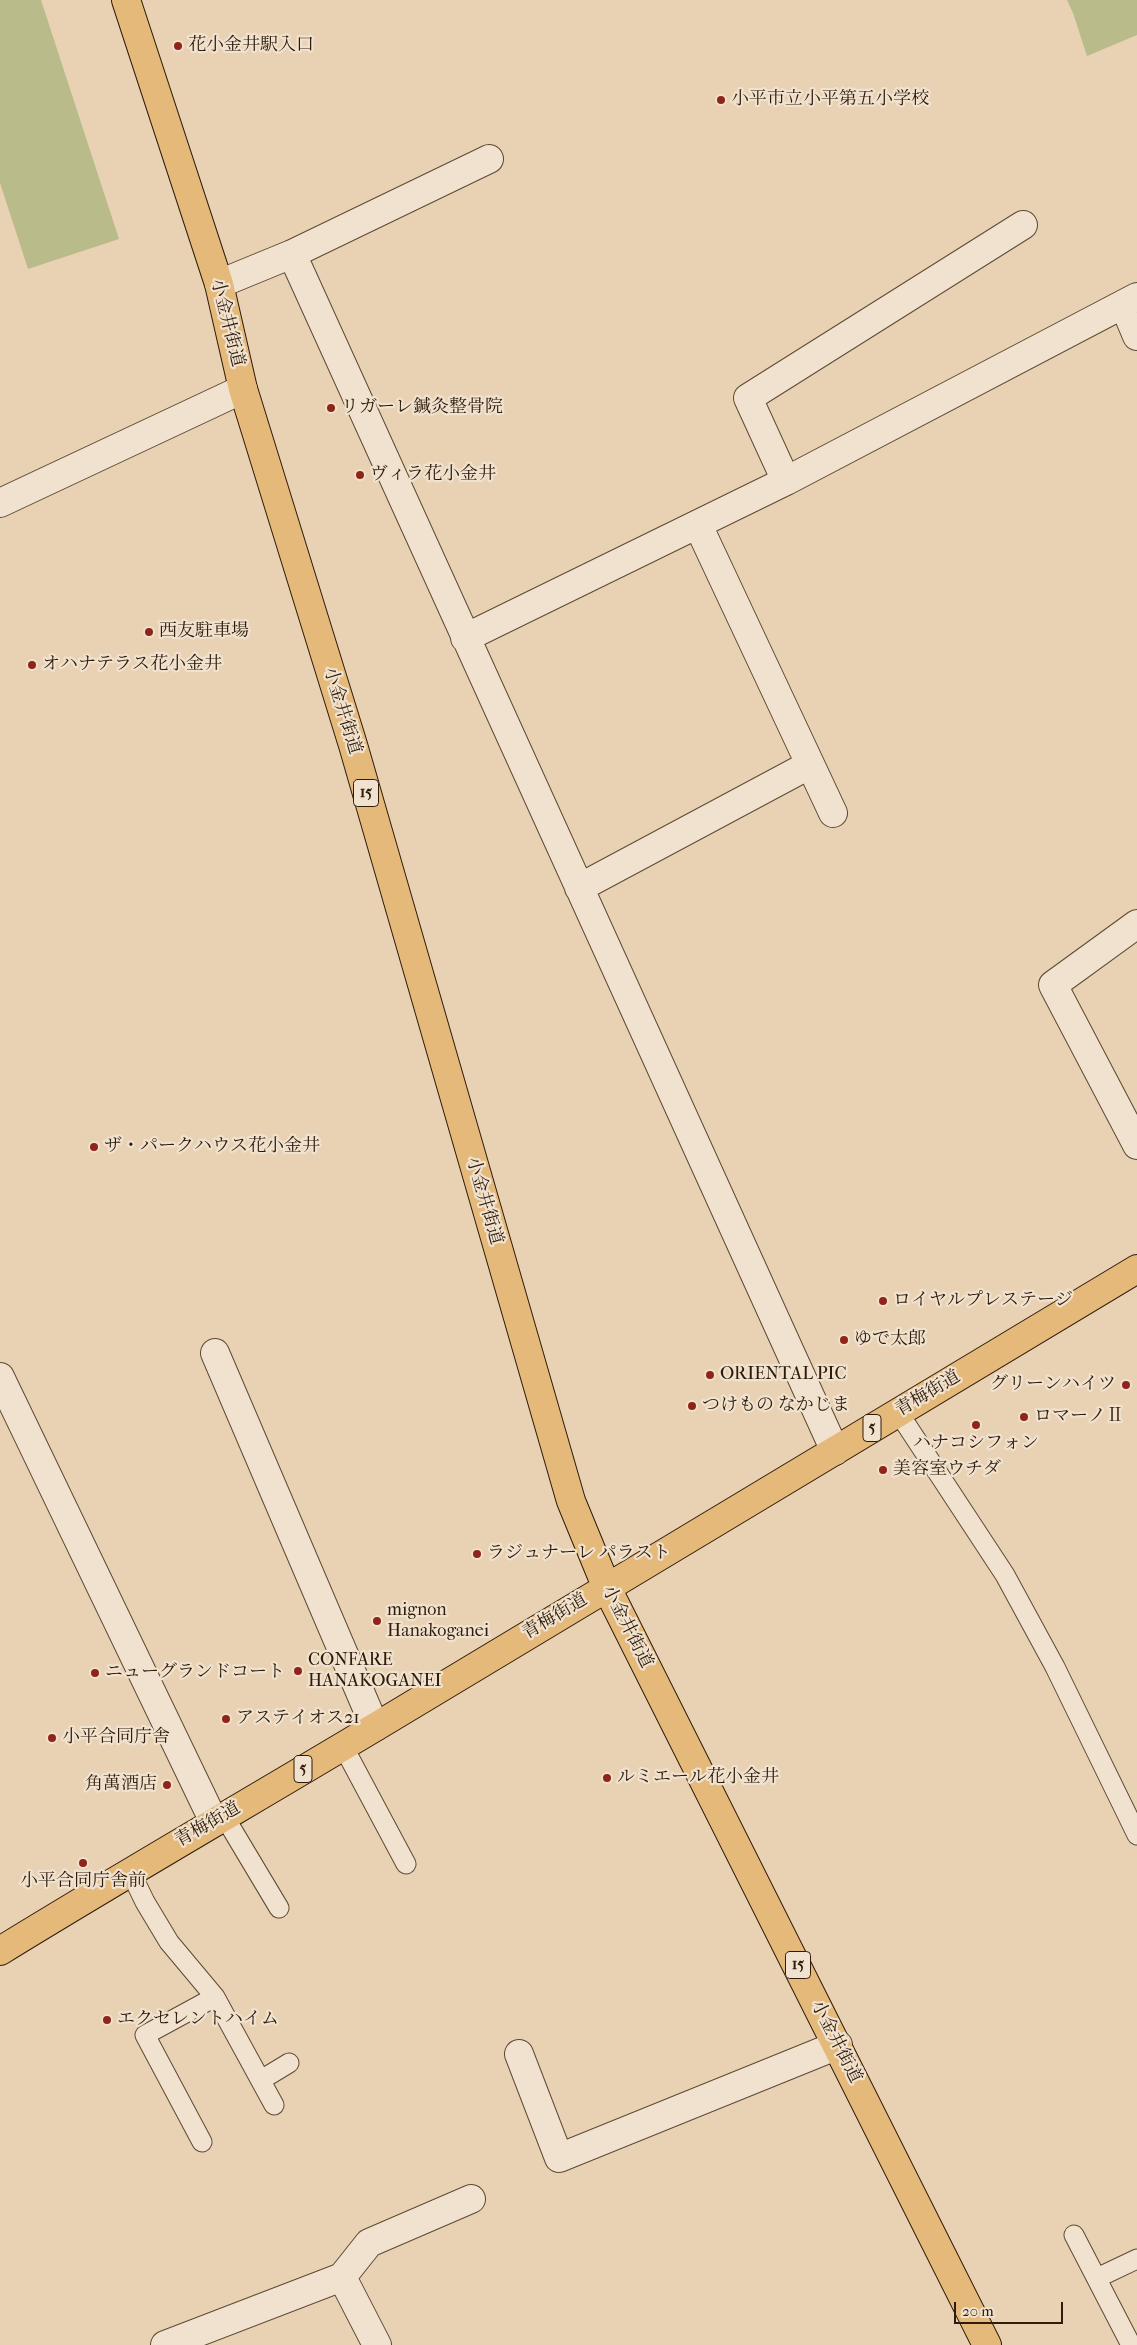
<!DOCTYPE html>
<html>
<head>
<meta charset="utf-8">
<style>
	body { margin:0 }
	#map { position:relative; width:1137px; height:2345px; overflow:hidden; background:#e8d2b3; font-family:"IM FELL French Canon",serif }
	canvas { display:block }
	.scale { position:absolute; left:954px; top:2302px; width:109px; height:22px; box-sizing:border-box; border:2px solid #2e1b0a; border-top:0; padding-left:6px; font-size:15px; line-height:18px; white-space:nowrap; color:#2e1b0a; -webkit-text-stroke:4px #f0e2ce; paint-order:stroke }
</style>
</head>
<body>
<div id="map">
<canvas width="1137" height="2345"></canvas>
<div class="scale">20 m</div>
</div>
<script>
const ctx = document.querySelector('canvas').getContext('2d');
ctx.lineJoin = 'round';
function fillPath(path, color) { ctx.fillStyle = color; ctx.fill(path, 'evenodd'); }
function strokePath(path, color, width, dash) { ctx.strokeStyle = color; ctx.lineWidth = width; ctx.lineCap = dash ? 'butt' : 'round'; ctx.setLineDash(dash || []); ctx.stroke(path); }
function drawText(font, color, halo, rows, align = 'center') {
  ctx.font = font + ' "IM FELL French Canon","Noto Serif JP",serif'; ctx.lineWidth = 4.5; ctx.setLineDash([]); ctx.textBaseline = 'middle'; ctx.strokeStyle = halo; ctx.fillStyle = color; for (const [text, x, y, turn = 0] of rows) {
    ctx.save(); ctx.translate(x, y); ctx.rotate((+turn || 0) * Math.PI / 180); ctx.textAlign = isNaN(turn) ? turn : align; if (halo) ctx.strokeText(text, 0, 0); ctx.fillText(text, 0, 0); ctx.restore();
  }
}
fillPath(new Path2D(`
	M0 0H41L119 239 28 269 0 183Z
	M1067 0H1137V35L1087 56 1073 13Z`), '#b9bb8a');
const lane = new Path2D(`
	M898 1412 1005 1575 1055 1667 1137 1835
	M343 1746 406 1864
	M224 1816 279 1908
	M130 1871 145 1902 169 1942 215 1997 274 2105
	M261 2080 289 2063
	M202 2142 145 2035 215 1997
	M1074 2235 1131 2345
	M1097 2278 1137 2259`);
const street = new Path2D(`
	M292 254 835 1451
	M219 284 292 254 489 159
	M1124 305 1137 336
	M786 481 748 398 1023 225
	M0 503 243 389
	M698 525 833 813
	M465 638 786 481 1137 297
	M579 888 809 765
	M1137 924 1053 985 1137 1145
	M215 1353 375 1727
	M0 1377 214 1822
	M519 2054 559 2158 838 2045
	M342 2277 377 2345
	M165 2345 342 2277 369 2243 471 2199`);
const primary = new Path2D(`
	M126 0 219 284 243 389 353 745 571 1501 606 1586 987 2345
	M0 1951C125 1874 252 1801 377 1726 631 1574 883 1421 1137 1269`);
strokePath(lane, '#5c4934', 21);
strokePath(street, '#5c4934', 30);
strokePath(primary, '#2e1b0a', 30);
strokePath(lane, '#f0e2ce', 19);
strokePath(street, '#f0e2ce', 28);
strokePath(primary, '#e4b97a', 28);
for (const [x, y, r, color] of [
	[178,46,5,"#8f2418"],
	[721,100,5,"#8f2418"],
	[331,408,5,"#8f2418"],
	[360,475,5,"#8f2418"],
	[149,632,5,"#8f2418"],
	[32,665,5,"#8f2418"],
	[94,1147,5,"#8f2418"],
	[883,1301,5,"#8f2418"],
	[844,1340,5,"#8f2418"],
	[710,1375,5,"#8f2418"],
	[1126,1385,5,"#8f2418"],
	[692,1406,5,"#8f2418"],
	[1024,1417,5,"#8f2418"],
	[976,1425,5,"#8f2418"],
	[883,1470,5,"#8f2418"],
	[477,1554,5,"#8f2418"],
	[377,1621,5,"#8f2418"],
	[298,1671,5,"#8f2418"],
	[95,1673,5,"#8f2418"],
	[226,1719,5,"#8f2418"],
	[52,1738,5,"#8f2418"],
	[607,1778,5,"#8f2418"],
	[167,1785,5,"#8f2418"],
	[83,1863,5,"#8f2418"],
	[107,2020,5,"#8f2418"]
]) { const dot = new Path2D(); dot.arc(x, y, r, 0, 2 * Math.PI); ctx.fillStyle = color; ctx.fill(dot); strokePath(dot, '#f0e2ce', 2); }
for (const [x, y, w] of [
	[366,793,25],
	[872,1428,18],
	[303,1769,18],
	[798,1965,25]
]) { const box = new Path2D(); box.roundRect(x - w / 2, y - 13.5, w, 27, 4); ctx.fillStyle = '#f0e2ce'; ctx.fill(box); strokePath(box, '#2e1b0a', 1); }
drawText('bold 16px', '#2e1b0a', null, [
	["15",366,793],
	["5",872,1428],
	["5",303,1769],
	["15",798,1965]
]);
drawText('18px', '#2e1b0a', '#f0e2ce', [
	["花小金井駅入口",188,46],
	["小平市立小平第五小学校",731,100],
	["リガーレ鍼灸整骨院",341,408],
	["ヴィラ花小金井",370,475],
	["西友駐車場",159,632],
	["オハナテラス花小金井",42,665],
	["ザ・パークハウス花小金井",104,1147],
	["ロイヤルプレステージ",893,1301],
	["ゆで太郎",854,1340],
	["ORIENTAL PIC",720,1375],
	["グリーンハイツ",1116,1385,"right"],
	["つけもの なかじま",702,1406],
	["ロマーノⅡ",1034,1417],
	["ハナコシフォン",976,1444,"center"],
	["美容室ウチダ",893,1470],
	["ラジュナーレ パラスト",487,1554],
	["mignon",387,1611],
	["Hanakoganei",387,1632],
	["CONFARE",308,1661],
	["HANAKOGANEI",308,1682],
	["ニューグランドコート",105,1673],
	["アステイオス21",236,1719],
	["小平合同庁舎",62,1738],
	["ルミエール花小金井",617,1778],
	["角萬酒店",157,1785,"right"],
	["小平合同庁舎前",83,1882,"center"],
	["エクセレントハイム",117,2020]
], 'left');
drawText('18px', '#2e1b0a', '#f0e2ce', [
	["小金井街道",227,323,76],
	["小金井街道",342,711,73],
	["小金井街道",484,1201,74],
	["青梅街道",928,1394,-31],
	["青梅街道",555,1617,-31],
	["小金井街道",627,1627,63],
	["青梅街道",208,1825,-30],
	["小金井街道",836,2042,63]
]);
</script>
</body>
</html>
